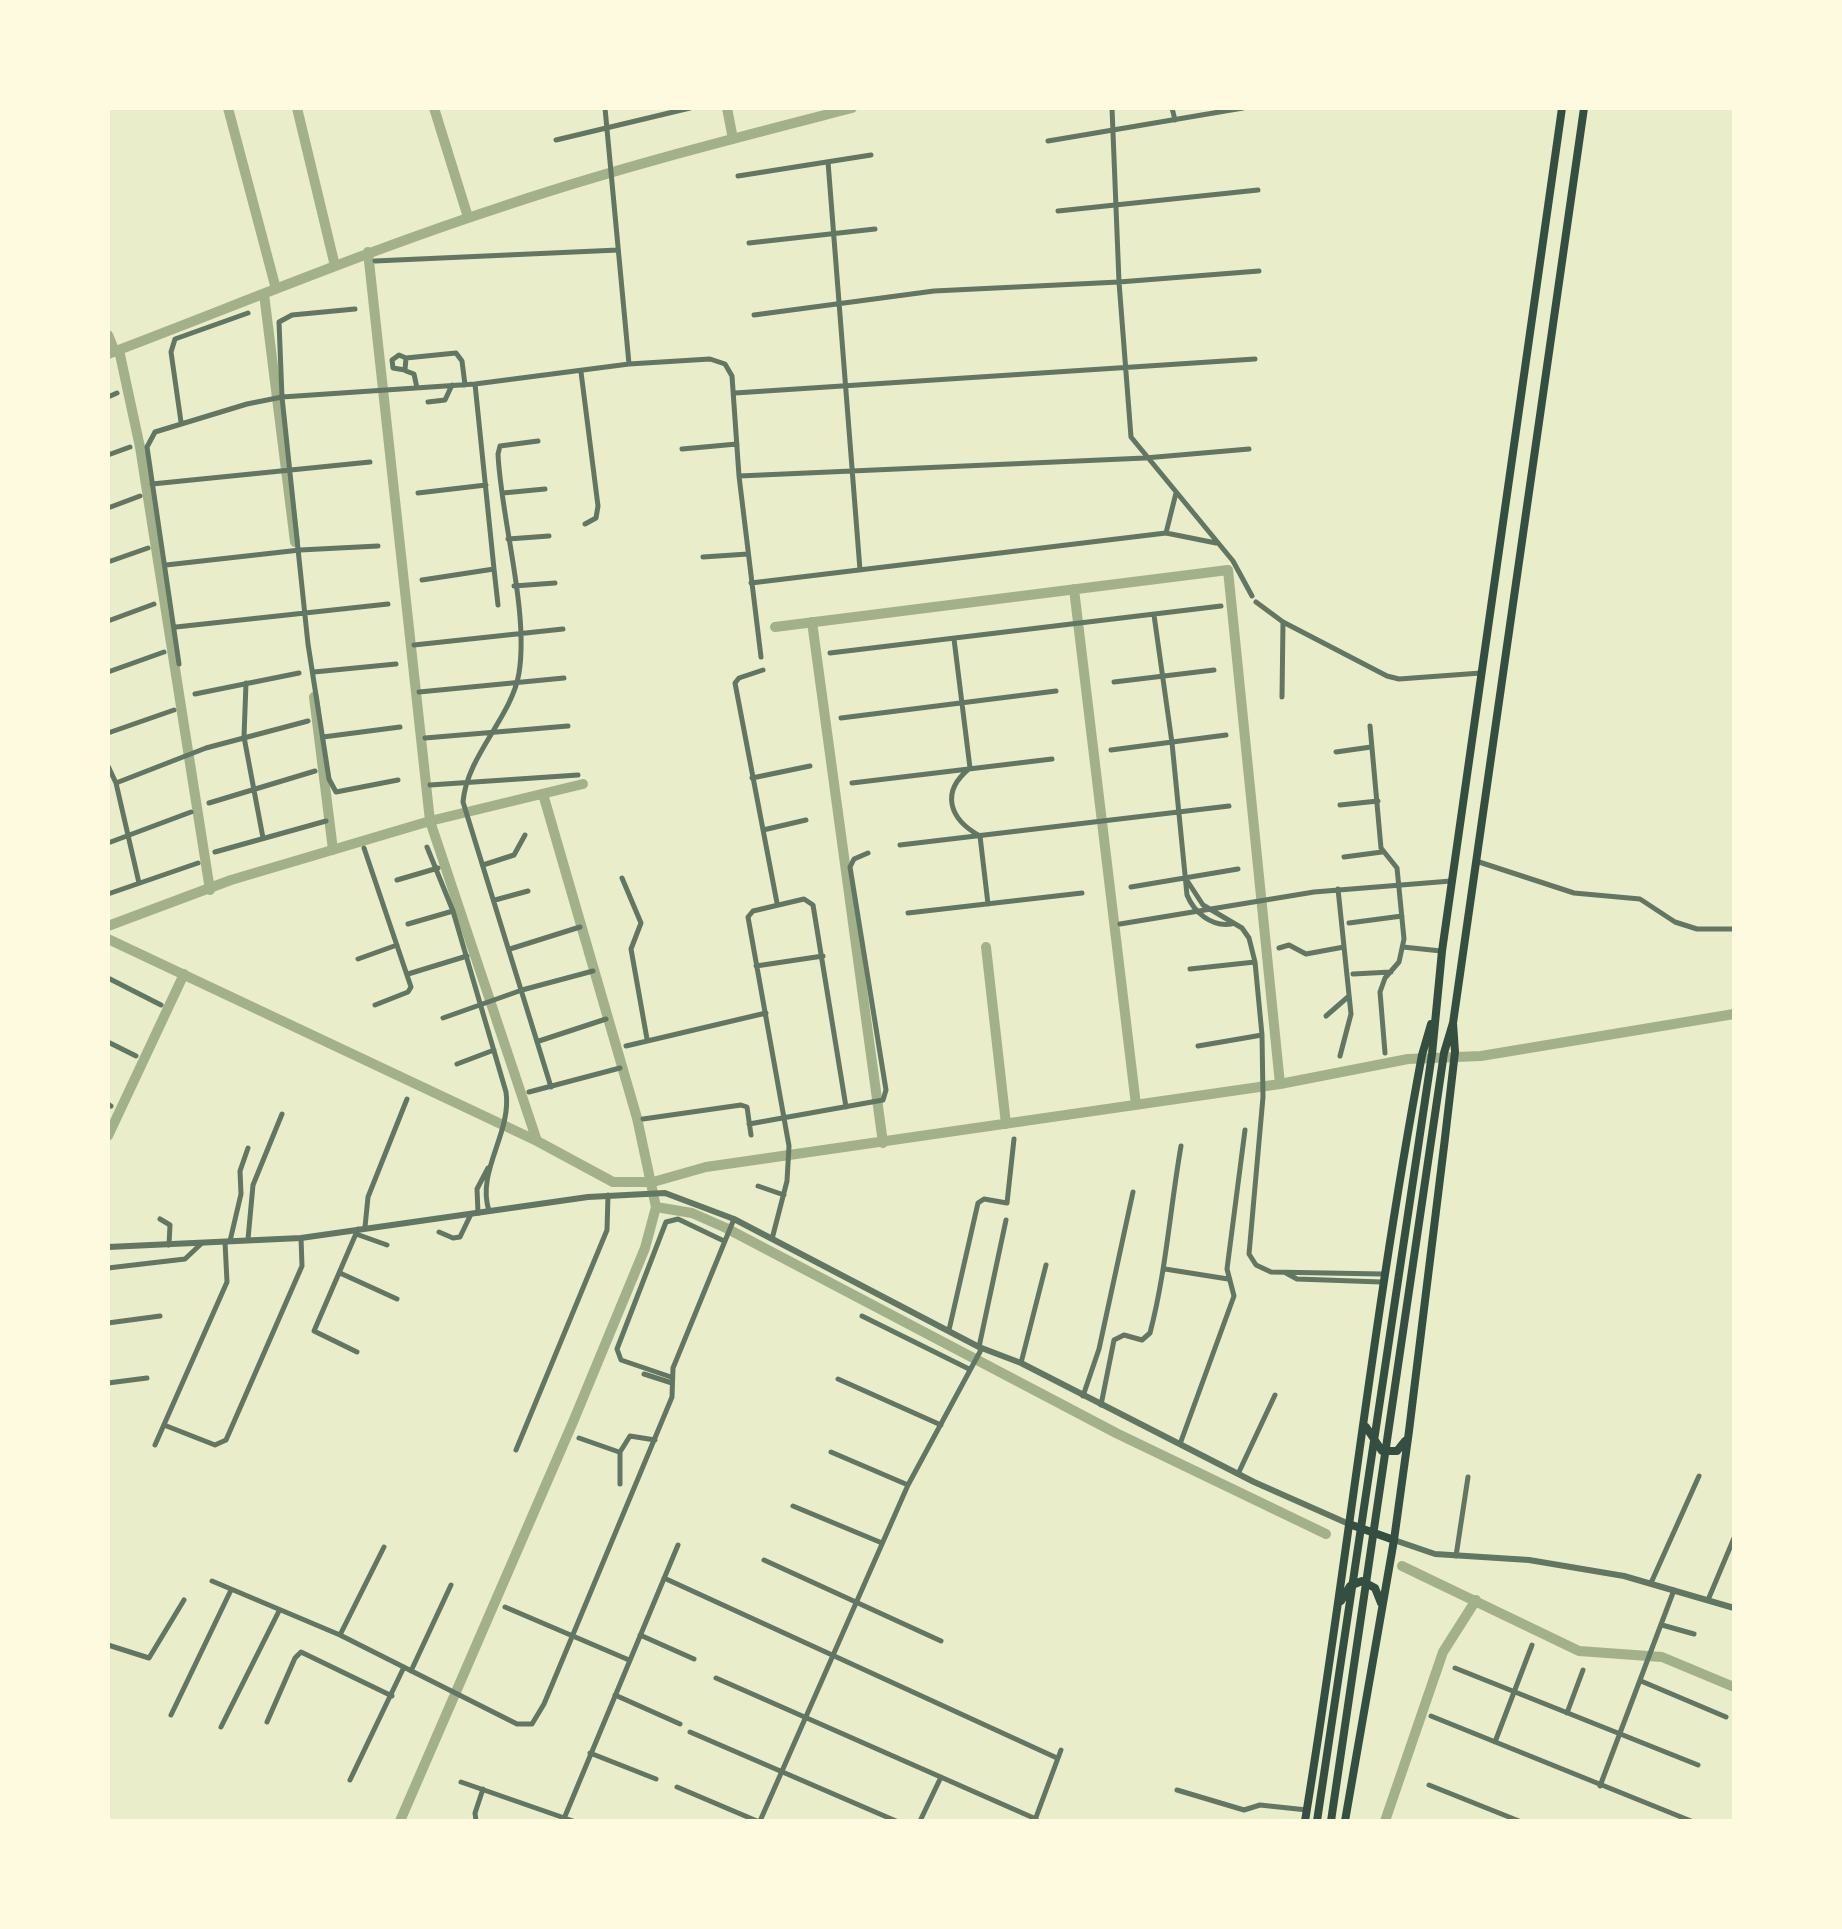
<!DOCTYPE html>
<html>
<head>
<meta charset="utf-8">
<style>
	body { margin:0 }
	#map { position:relative; width:1842px; height:1929px; overflow:hidden; background:#e9edc9; font-family:"Source Sans 3",sans-serif }
	canvas { display:block }
	.frame { position:absolute; inset:0; border:110px solid #fefae0; pointer-events:none }
</style>
</head>
<body>
<div id="map">
<canvas width="1842" height="1929"></canvas>
<div class="frame"></div>
</div>
<script>
const ctx = document.querySelector('canvas').getContext('2d');
ctx.lineJoin = 'round';
function strokePath(path, color, width, dash) { ctx.strokeStyle = color; ctx.lineWidth = width; ctx.lineCap = dash ? 'butt' : 'round'; ctx.setLineDash(dash || []); ctx.stroke(path); }
strokePath(new Path2D(`
	M228 108 276 289
	M297 108 335 266
	M434 108 467 214
	M727 108 733 139
	M368 252 430 821 537 1141
	M264 294 295 542
	M108 335 115 352
	M119 350 140 447 210 890
	M108 354C237 305 364 252 495 209 612 169 732 139 852 108
	M1074 589 1136 1105
	M812 622 883 1143
	M775 627 1228 570 1280 1084
	M314 697 333 850
	M108 926 231 880 430 821 583 784
	M108 939 537 1141 613 1182H653L706 1167 1280 1084 1408 1059 1481 1056 1734 1014
	M986 947 1006 1124
	M108 1136 184 974
	M656 1207 692 1213 726 1228 1116 1433 1326 1534
	M1402 1566 1579 1651 1662 1657 1734 1687
	M400 1821 573 1422 645 1248 656 1207 637 1118 543 794
	M1385 1821 1443 1652 1476 1600`), '#a3b18a', 10);
strokePath(new Path2D(`
	M605 108 629 364
	M1112 108 1119 282 1131 437 1233 561 1252 596
	M1172 108 1175 120
	M556 140 690 108
	M1048 141 1243 108
	M828 162 860 570
	M738 176 871 155
	M1058 211 1258 190
	M749 243 875 229
	M375 261 618 250
	M355 309 292 315 279 322 282 397 308 644 329 779 336 792 398 780
	M754 315 934 291 1119 282 1259 271
	M406 358 405 370 393 368 392 360 399 355 406 358 456 353 462 361 465 385
	M406 371 414 374 417 388
	M581 372 598 506 596 518 585 524
	M735 393 1255 359
	M108 397 117 393
	M428 402 445 400 452 385
	M181 422 171 352 175 339 248 313
	M538 441 500 446 498 454C501 519 529 611 519 673 512 717 467 755 463 802L551 1087
	M682 449 737 444
	M108 455 130 447
	M739 476 1145 458 1249 449
	M152 484 370 462
	M418 493 486 485
	M503 493 545 489
	M108 508 140 496
	M1166 533 1176 493
	M508 539 549 536
	M703 557 748 554
	M108 562 148 548
	M166 565 300 550 378 546
	M494 569 498 605
	M422 580 494 569 475 384
	M751 583 1166 533 1216 543
	M514 586 555 583
	M1256 602 1283 622 1387 676 1399 679 1481 673
	M1154 615 1172 743 1187 895C1194 912 1211 927 1231 924
	M108 621 154 604
	M176 627 388 604
	M954 639 970 768C940 792 949 819 980 836L988 904
	M414 645 563 629
	M830 653 1221 606
	M179 664 147 447 155 432 247 404 282 397 475 384 629 364 710 359 725 364 732 376 739 476 761 657
	M763 670 739 678 735 683 777 903
	M108 672 164 652
	M314 672 396 664
	M1114 682 1214 670
	M246 683 244 737 263 838
	M419 692 564 678
	M195 694 299 673
	M1282 697 1283 622
	M841 718 1056 691
	M1370 726 1381 848 1397 868 1404 939 1399 962 1385 978 1380 992 1385 1053
	M108 733 174 710
	M323 737 400 727
	M425 738 568 726
	M1111 750 1226 735
	M1336 752 1371 747
	M108 766 116 783 139 883
	M752 778 810 766
	M116 783 206 748 308 721
	M852 783 1052 759
	M430 785 578 775
	M209 803 315 771
	M1340 805 1378 801
	M763 830 806 820
	M108 843 191 812
	M900 845 1229 806
	M427 847 453 911 506 1092C512 1133 476 1171 489 1211
	M364 848 411 987 408 992 375 1005
	M215 852 326 821
	M1344 857 1382 852
	M1476 861 1574 893 1640 899 1675 922 1697 929H1734
	M483 865 514 855 525 835
	M622 878 641 923 631 949 647 1039
	M397 880 438 868
	M1188 882 1203 905 1242 928 1249 938 1255 962 1262 1035 1263 1097 1249 1254 1256 1265 1271 1272 1382 1274
	M1131 887 1238 869
	M1338 889 1351 1014 1340 1056
	M108 894 198 863
	M495 900 528 891
	M908 913 1082 893
	M1349 923 1402 916
	M408 924 453 911
	M1120 924 1314 892 1451 881
	M1403 947 1441 951
	M1279 948 1289 945 1306 954 1344 947
	M510 949 580 927
	M358 959 397 945
	M756 966 823 956
	M1190 969 1255 962
	M408 974 467 956
	M1353 974 1391 972
	M108 978 161 1005
	M1326 1016 1349 996
	M443 1018 522 990 593 971
	M539 1041 606 1019
	M108 1042 136 1056
	M626 1046 766 1013
	M1198 1046 1262 1035
	M457 1064 494 1050
	M529 1092 620 1068
	M108 1104 111 1106
	M643 1119 741 1105 747 1107 751 1135
	M749 1124 883 1100 886 1090 850 867 854 859 868 853
	M758 1186 784 1195
	M478 1213 477 1189 488 1168
	M160 1219 170 1225 169 1245
	M365 1227 368 1197 407 1099
	M439 1232 453 1238 460 1237 471 1214
	M356 1234 387 1245
	M248 1239 253 1185 282 1114
	M772 1239 787 1181 789 1146 748 917 753 911 804 899 813 905 846 1107
	M230 1241 241 1194 240 1171 248 1148
	M108 1268 185 1259 202 1243
	M1165 1269 1228 1279
	M340 1273 397 1299
	M1286 1273 1297 1279 1381 1282
	M862 1316 969 1369
	M108 1323 160 1316
	M949 1330 978 1203 984 1199 1007 1203 1014 1139
	M979 1347 1006 1220
	M357 1352 314 1331 358 1229
	M1021 1363 1046 1265
	M644 1374 672 1383
	M671 1377 621 1360 617 1349 666 1222 678 1219 724 1241
	M838 1379 941 1425
	M108 1383 147 1378
	M1083 1396 1099 1349 1133 1192
	M1101 1405 1114 1340 1124 1335 1142 1340 1150 1333C1166 1272 1170 1209 1181 1146
	M164 1425 215 1445 226 1440 302 1266 301 1238
	M579 1438 619 1452
	M1180 1444 1234 1296 1227 1269 1245 1130
	M155 1445 227 1282 225 1242
	M516 1450 607 1230 608 1195
	M831 1452 908 1485
	M1238 1474 1275 1395
	M620 1484V1452L630 1436 655 1440
	M793 1506 882 1543
	M1456 1556 1468 1477
	M764 1560 941 1641
	M664 1578 1057 1758
	M212 1581 340 1635 517 1724H532L544 1704 672 1397 673 1368 734 1219
	M1651 1583 1699 1476
	M1708 1600 1734 1538
	M505 1607 629 1660
	M1662 1625 1694 1634
	M340 1635 384 1547
	M640 1635 694 1659
	M108 1645 149 1658 184 1600
	M1455 1668 1698 1765
	M411 1671 451 1585
	M716 1678 1036 1819
	M1641 1681 1726 1717
	M615 1695 680 1724
	M1567 1713 1583 1670
	M171 1715 231 1590
	M1431 1716 1691 1821
	M267 1722 295 1658 301 1652 392 1696
	M221 1727 279 1611
	M690 1732 896 1821
	M1495 1742 1532 1645
	M590 1753 656 1779
	M350 1780 404 1667
	M461 1782 573 1821
	M1429 1785 1519 1821
	M1600 1786 1674 1590
	M677 1787 757 1821
	M1177 1790 1244 1810 1260 1805 1307 1810
	M1035 1820 1061 1750
	M476 1821 475 1813 483 1789
	M563 1821 678 1545
	M760 1821 908 1485 982 1348
	M920 1821 941 1777`), '#617663', 5);
strokePath(new Path2D(`
	M108 1247 301 1238 588 1197 665 1193 734 1219 979 1347 1021 1363 1254 1482 1349 1524
	M1394 1540 1435 1554 1529 1560 1624 1576 1734 1608`), '#617663', 6);
strokePath(new Path2D(`
	M1366 1427 1382 1451H1397L1405 1441
	M1349 1524 1394 1540
	M1341 1601 1350 1586 1362 1581 1375 1588 1381 1603
	M1305 1821C1347 1566 1374 1309 1422 1055L1431 1024
	M1317 1821 1432 1054 1442 951 1562 108
	M1331 1821 1444 1053 1453 1023
	M1345 1821 1394 1540 1409 1431 1445 1138 1455 1052 1453 1023 1584 108`), '#344e41', 8);
</script>
</body>
</html>
